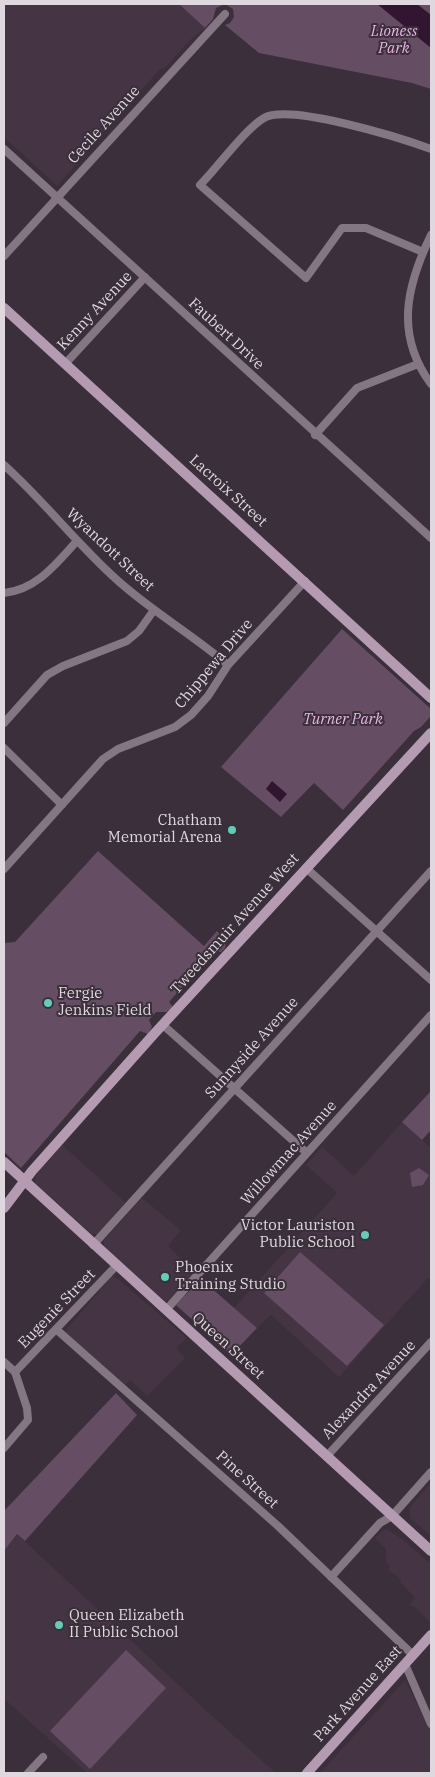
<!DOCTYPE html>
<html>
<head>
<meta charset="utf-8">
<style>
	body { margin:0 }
	#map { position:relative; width:435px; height:1777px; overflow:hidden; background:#3a2f3a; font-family:"IBM Plex Serif",serif }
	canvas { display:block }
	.frame { position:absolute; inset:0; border:5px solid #dfd8de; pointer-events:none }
</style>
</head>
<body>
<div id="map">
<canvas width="435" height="1777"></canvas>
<div class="frame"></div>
</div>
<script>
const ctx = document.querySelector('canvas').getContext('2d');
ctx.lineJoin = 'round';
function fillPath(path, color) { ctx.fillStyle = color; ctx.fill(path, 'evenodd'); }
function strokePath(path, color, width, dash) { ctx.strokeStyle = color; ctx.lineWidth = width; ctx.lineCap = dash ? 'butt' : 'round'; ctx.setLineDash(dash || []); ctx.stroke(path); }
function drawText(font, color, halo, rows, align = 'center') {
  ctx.font = font + ' "IBM Plex Serif",serif'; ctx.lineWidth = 4; ctx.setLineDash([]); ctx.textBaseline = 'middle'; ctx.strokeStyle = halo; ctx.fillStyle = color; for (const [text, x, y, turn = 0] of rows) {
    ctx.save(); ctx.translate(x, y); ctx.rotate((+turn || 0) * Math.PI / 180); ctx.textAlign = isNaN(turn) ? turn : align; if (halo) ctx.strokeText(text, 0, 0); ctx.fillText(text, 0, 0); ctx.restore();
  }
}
fillPath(new Path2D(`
	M4 4H179L205 28 189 41 165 68 160 69 57 186 4 137Z
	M402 1122 431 1148V1280L428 1278 339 1377 271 1315 257 1328 234 1308 337 1193 306 1165 322 1147 354 1176Z
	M60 1143 125 1202 99 1234H92L36 1184 35 1179 38 1170Z
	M142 1198 181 1230 168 1246 196 1274 171 1300 165 1301 104 1246V1240Z
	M112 1276 118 1279 187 1338 176 1348 185 1358 147 1396 130 1380 124 1387 67 1335 66 1330Z
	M431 1482V1536L410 1518V1507Z
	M387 1529 402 1539 431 1564V1623L415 1607 409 1605 415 1598 400 1582 401 1579 388 1570 390 1566 386 1562V1549L375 1538 383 1530Z
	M17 1534 212 1716 276 1773H87L4 1699V1551Z
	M405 1680 431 1731V1773H320Z`), '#453444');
fillPath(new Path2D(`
	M179 4H431V89L412 83 259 53 225 25 230 23 234 17 233 9 225 4 216 8 213 19 205 28Z
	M342 629 431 709V716L421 727 414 731 343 810 314 783 281 817 221 767Z
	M98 851 204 946 217 931 226 941 225 948 221 952 214 951 169 1002 173 1007 167 1012H156L149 1020 152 1027 148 1034 140 1031 21 1168 4 1152V943L15 942Z
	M431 1091V1130L422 1140 402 1122Z
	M419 1168 429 1175 423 1185 412 1187 410 1173Z
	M300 1252 384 1325 347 1366 264 1293Z
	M201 1279 257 1328 231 1355 176 1305Z
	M116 1393 137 1415 25 1541 17 1534 4 1551V1511Z
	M126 1650 166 1688 90 1769 50 1731Z`), '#654d63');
fillPath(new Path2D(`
	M377 4H417L431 15V48Z
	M272 781 287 794 280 802 266 789Z`), '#321631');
strokePath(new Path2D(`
	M4 149 431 538
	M431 235C406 287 395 335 431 384
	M423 252 366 228H342L306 278 200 185C217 168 245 129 264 118 289 103 401 138 431 149
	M4 256 225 14
	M65 364 145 277
	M315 435 357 388 418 364
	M4 465C44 501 76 543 116 579 151 611 192 634 228 665
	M4 593C36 590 56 564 76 542
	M4 723 47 675 63 666 127 641 139 631 154 610
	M4 748 62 805
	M306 868 431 980
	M4 869 103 759 118 749 175 727 191 715 208 696 228 665 305 581
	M163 1025 307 1153
	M93 1245 431 871
	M166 1310 431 1015
	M57 1330 278 1526 413 1655
	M4 1362 15 1372
	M15 1372 116 1266
	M4 1448 28 1420 27 1408 15 1372
	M327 1456 431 1342
	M331 1577 380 1523 392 1516 431 1472
	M405 1664 431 1724
	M28 1773 43 1757`), '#857684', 8);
strokePath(new Path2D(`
	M4 308 431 698
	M4 1162 431 1551
	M4 1208 32 1171 154 1034 431 733
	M307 1773 431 1635`), '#b49bb1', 10);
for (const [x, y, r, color] of [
	[232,830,5,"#5dceb8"],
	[48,1003,5,"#5dceb8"],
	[365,1235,5,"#5dceb8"],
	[165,1277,5,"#5dceb8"],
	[59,1625,5,"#5dceb8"]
]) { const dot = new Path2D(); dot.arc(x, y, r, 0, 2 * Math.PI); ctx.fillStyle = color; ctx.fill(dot); strokePath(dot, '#3a2f3a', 2); }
drawText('italic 15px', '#ebb4e7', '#3a2f3a', [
	["Lioness",394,32],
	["Park",394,49],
	["Turner Park",343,720]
]);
drawText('15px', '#dfd8de', '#3a2f3a', [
	["Cecile Avenue",104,125,-48],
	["Kenny Avenue",95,311,-47],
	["Faubert Drive",226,334,43],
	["Lacroix Street",228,491,42],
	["Wyandott Street",110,550,43],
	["Chippewa Drive",214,664,-50],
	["Tweedsmuir Avenue West",235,924,-48],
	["Sunnyside Avenue",252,1048,-48],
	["Willowmac Avenue",289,1153,-48],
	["Eugenie Street",57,1309,-46],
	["Queen Street",228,1346,42],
	["Alexandra Avenue",369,1390,-47],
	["Pine Street",247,1480,42],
	["Park Avenue East",358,1694,-48]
]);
drawText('15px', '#dfd8de', '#3a2f3a', [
	["Chatham",222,821,"right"],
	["Memorial Arena",222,838,"right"],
	["Fergie",58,994],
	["Jenkins Field",58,1011],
	["Victor Lauriston",355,1226,"right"],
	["Public School",355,1243,"right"],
	["Phoenix",175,1268],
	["Training Studio",175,1285],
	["Queen Elizabeth",69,1616],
	["II Public School",69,1633]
], 'left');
</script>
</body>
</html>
